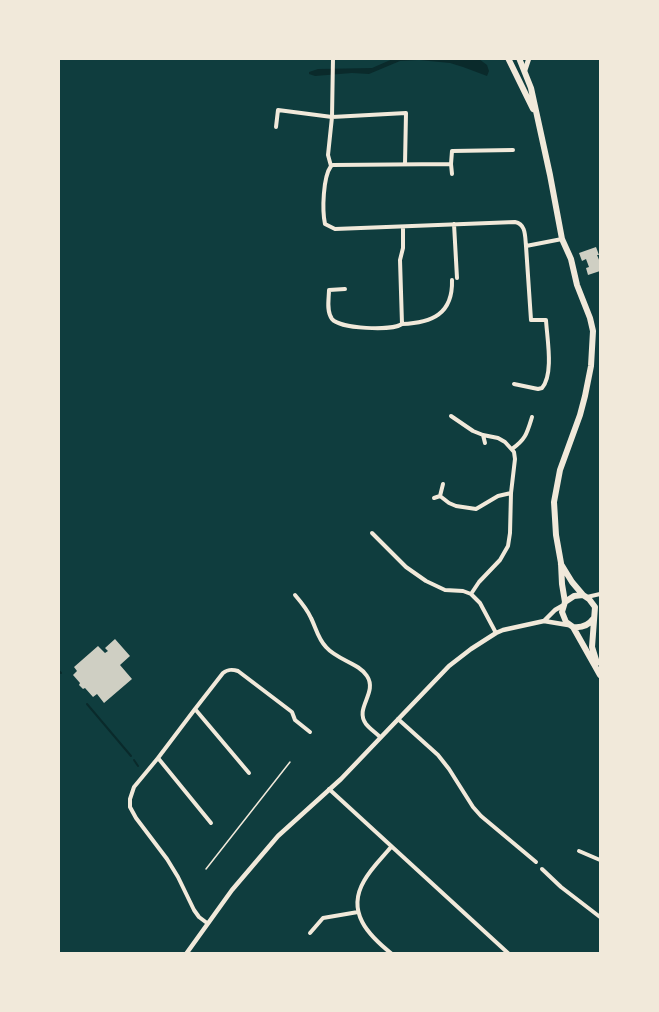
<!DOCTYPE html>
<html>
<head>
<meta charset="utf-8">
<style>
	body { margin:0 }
	#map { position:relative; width:659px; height:1012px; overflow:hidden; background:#0f3d3e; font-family:Helvetica,sans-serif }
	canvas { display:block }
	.frame { position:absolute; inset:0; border:60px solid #f1e9da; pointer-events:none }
</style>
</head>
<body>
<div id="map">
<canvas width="659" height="1012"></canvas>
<div class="frame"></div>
</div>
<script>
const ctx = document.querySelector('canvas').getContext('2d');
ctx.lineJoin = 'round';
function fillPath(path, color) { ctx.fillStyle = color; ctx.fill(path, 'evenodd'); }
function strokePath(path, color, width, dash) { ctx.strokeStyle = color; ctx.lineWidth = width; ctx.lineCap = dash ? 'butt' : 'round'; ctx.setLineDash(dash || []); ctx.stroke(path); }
fillPath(new Path2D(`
	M395 58 479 59 487 65 489 71 487 76 463 67 450 63 419 60 400 61 369 74 352 73 315 76 309 74V72L318 69 372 68Z`), '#0a2a2b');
strokePath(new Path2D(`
	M58 670 61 673
	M87 704 131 756
	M134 760 138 766`), '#0a2a2b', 2);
fillPath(new Path2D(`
	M596 247 599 255H597L600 262V271L588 275 586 268 589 267 586 259 582 261 579 253Z
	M115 639 130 656 120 665 132 679 104 703 97 694 93 697 85 688 83 689 79 685 80 683 73 675 77 671 74 667 98 646 105 653 108 651 105 648Z`), '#cfcfc3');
strokePath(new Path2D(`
	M206 869 290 762`), '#f1e9da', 1.5);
strokePath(new Path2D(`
	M276 127 278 110 332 117 406 113 405 164
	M451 164 452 174
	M331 166C323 177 322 210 325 224L335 229 515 222C526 224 525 236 526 246L562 239
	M331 166 333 165 451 164 452 151 513 150
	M331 166 328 155 332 117 333 58
	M454 224 457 278
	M345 289 329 290C329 298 326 311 332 319 340 329 392 331 402 324L400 260 403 248V227
	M402 324C432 323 453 314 452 280
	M514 384 538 389 542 388C554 374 547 338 546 320H531L526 246
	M451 416 473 431 483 435 498 438 505 442 514 452 515 459 511 493 510 533 508 546 500 560 479 582 471 594
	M483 435 485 443
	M512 449C526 439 527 433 532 417
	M443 484 440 496 449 503 456 506 476 509 498 496 511 493
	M434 498 440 496
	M372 533 406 567 426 581 445 590 463 591 471 594 480 603 496 633
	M295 595C301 602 307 609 311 618 316 628 318 639 326 647 337 660 359 663 367 676 378 693 354 708 366 724 370 729 376 733 380 737
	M587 597 600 594
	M195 709 223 673C228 669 232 669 238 671L292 712 295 720 310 732
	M398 719 438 755 449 769 473 807 481 816 536 862
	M158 758 134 787 130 799V807L136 818 167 859 178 877 194 910 199 917 207 923
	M329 789 509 954
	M211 823 158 758 195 709 249 773
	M391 847C382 858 371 868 364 881 346 912 368 935 392 954
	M579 851 600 860
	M542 869 561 887 600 917
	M310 933 323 918 358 912`), '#f1e9da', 4);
strokePath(new Path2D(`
	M544 621 555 610 562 606
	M186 954 232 890 278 836 341 779 449 666 471 649 496 633 503 630 544 621 568 625`), '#f1e9da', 4.5);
strokePath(new Path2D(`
	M525 70 529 58`), '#f1e9da', 5);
strokePath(new Path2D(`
	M508 58 533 109
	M519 58 531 88 550 175 562 239 571 259 577 285 590 318 593 331 591 366 585 396 580 415 560 470 554 502 556 535 561 563 562 584 565 602 562 612 566 622 573 627 600 675
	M561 564 572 582 583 595 589 599 595 607 592 647 597 663
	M565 602 574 596 583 595
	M573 627C582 628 588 626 593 619`), '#f1e9da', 6);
</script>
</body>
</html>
